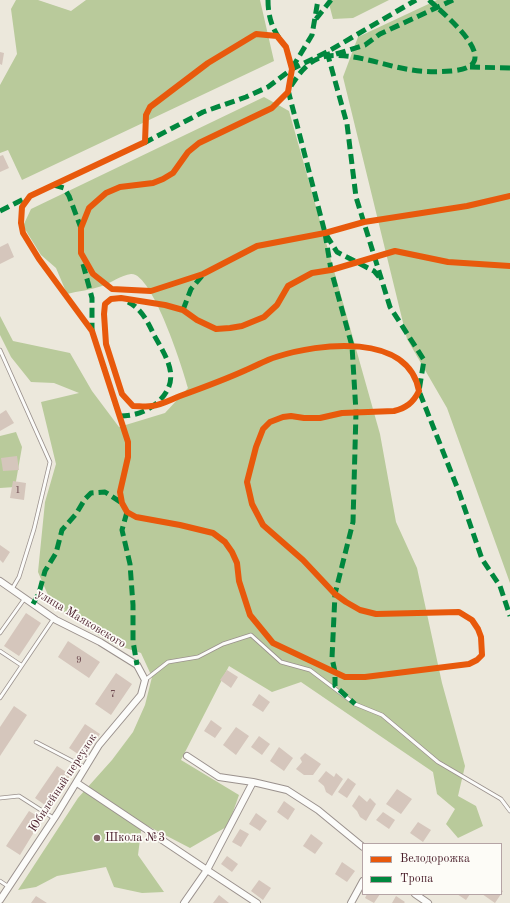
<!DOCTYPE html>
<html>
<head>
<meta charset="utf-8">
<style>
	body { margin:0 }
	#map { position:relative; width:510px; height:903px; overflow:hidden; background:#ece8dc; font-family:"Old Standard TT",serif }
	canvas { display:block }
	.legend { position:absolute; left:362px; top:843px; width:140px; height:52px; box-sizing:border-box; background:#fdfcf7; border:1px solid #b5a4a5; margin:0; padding:5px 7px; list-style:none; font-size:12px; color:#4a1f2b }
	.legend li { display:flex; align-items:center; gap:8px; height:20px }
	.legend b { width:20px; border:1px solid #b5a4a5 }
</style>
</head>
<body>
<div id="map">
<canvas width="510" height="903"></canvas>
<ul class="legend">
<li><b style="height:5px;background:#e8590c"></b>Велодорожка</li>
<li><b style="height:5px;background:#00873e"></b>Тропа</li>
</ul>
</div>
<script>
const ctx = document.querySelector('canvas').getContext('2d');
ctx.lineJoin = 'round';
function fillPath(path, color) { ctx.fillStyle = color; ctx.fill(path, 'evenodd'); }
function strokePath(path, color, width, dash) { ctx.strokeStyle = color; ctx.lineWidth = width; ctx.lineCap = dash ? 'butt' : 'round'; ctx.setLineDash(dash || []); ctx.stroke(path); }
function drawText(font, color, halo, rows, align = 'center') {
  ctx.font = font + ' "Old Standard TT",serif'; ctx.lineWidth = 3.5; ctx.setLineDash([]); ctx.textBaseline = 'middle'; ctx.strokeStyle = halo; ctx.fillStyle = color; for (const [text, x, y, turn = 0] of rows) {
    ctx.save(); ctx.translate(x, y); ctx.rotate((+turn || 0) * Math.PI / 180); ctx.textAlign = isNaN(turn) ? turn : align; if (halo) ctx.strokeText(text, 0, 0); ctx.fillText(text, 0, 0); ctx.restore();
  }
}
fillPath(new Path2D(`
	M16 0H38L71 11 86 0H260L274 61 22 180 8 150 0 153V85L17 54 11 9Z
	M328 0H389L353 18 333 19Z
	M437 0H510V583L447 408 407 339 343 77 358 37Z
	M264 97 289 111 380 434 396 522 417 568 442 683 465 766 458 796 476 806 483 826 458 838 446 824 455 809 437 794 433 772 301 682 272 692 229 666 181 760 239 795 228 826 190 848 142 823 138 855 164 892 142 893 114 887 106 867 57 876 36 887 18 890 78 798 112 760 133 732 145 705 152 677 141 653 113 644 76 621 51 602 38 572 45 502 56 464 41 402 79 393 54 383 31 382 11 357 0 335V316L13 341 70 353 92 391 119 427 165 413 188 388C183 369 152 272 131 274 121 275 111 283 102 286 91 290 78 291 67 294L56 268 41 255 23 226 31 209Z
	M16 432 22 447 15 487 0 488V436Z`), '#b9ca9b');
fillPath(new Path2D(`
	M0 52 4 53 2 65 0 64Z
	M3 155 9 168 0 172V156Z
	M8 243 14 257 0 264V247Z
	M6 410 14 423 0 431V414Z
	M17 456 19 470 3 471 1 458Z
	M13 481 26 483 24 500 10 498Z
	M0 545 10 552 3 563 0 560Z
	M26 613 41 623 19 656 4 646Z
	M68 641 100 662 89 678 58 657Z
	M227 670 238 677 231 688 220 680Z
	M116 673 132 684 111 715 95 704Z
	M259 694 270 702 263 712 252 705Z
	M14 706 27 715 0 756V727Z
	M211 720 222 728 215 738 204 731Z
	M85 724 100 734 84 758 69 748Z
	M236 727 249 736 236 755 223 745Z
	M259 736 270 744 262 755 251 747Z
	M279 747 293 758 284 771 270 761Z
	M305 753 321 764 313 775H304L296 769 302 762 300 758Z
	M57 766 71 775 49 808 35 798Z
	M326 771 334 777 336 773 343 779 332 796 326 792 324 786 318 781Z
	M348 778 356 784 347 798 338 792Z
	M397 789 412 799 401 814 386 804Z
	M359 795 367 802 370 798 376 804 366 821 360 817 357 811 352 806Z
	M284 801 295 809 288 820 277 812Z
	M29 811 42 819 20 855 6 846Z
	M383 812 395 820 389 829 376 820Z
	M256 813 267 821 260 831 249 824Z
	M418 822 431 830 423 842 410 833Z
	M240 829 249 834 241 847 232 842Z
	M311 834 323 843 315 854 303 846Z
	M227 856 238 864 232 872 221 864Z
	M342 862 355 871 347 882 335 874Z
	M259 880 271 888 263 900 251 891Z
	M501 890 503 891 495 903 482 894H501Z
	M367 894H380L374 903 365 898Z
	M457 894H470L466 900Z
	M219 895 229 903H213Z
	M36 896 47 903H31Z
	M396 896 405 902 404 903H392Z`), '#d5c6bc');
const service = new Path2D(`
	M0 350 50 462 34 529 19 577 12 589
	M0 633 25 598
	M0 651 21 665
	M145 680 168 662 198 657 223 644 251 635 281 662 310 670 355 704 382 715 438 762 501 799 510 811
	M0 698 54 618
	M36 742 86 768
	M0 798 19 796 55 819
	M0 881 9 887`);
const minor = new Path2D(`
	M0 581 56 620 100 642 137 665 145 680 141 695 99 745 57 814 0 900
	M187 756 219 777 253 782
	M77 783 207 870 253 782 287 790 318 810 363 847
	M415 894 428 903
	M184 903 207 870 257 903
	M351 903 363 881`);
strokePath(service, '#9a918d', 4.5);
strokePath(minor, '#9a918d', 8);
strokePath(service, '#fcfcfa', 3);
strokePath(minor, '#fcfcfa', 6);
strokePath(new Path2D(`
	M268 0C268 14 271 26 279 38
	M316 19 331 0
	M327 52 347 124 356 197 390 307 424 360 419 391 459 492 482 559 500 586 510 616
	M336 54 365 45 380 34 453 0
	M470 67 510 68
	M292 68 312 35 318 0
	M291 86C300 72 310 58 328 56 356 53 384 66 412 70 425 72 438 72 451 71 509 67 446 16 429 0
	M288 90 325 233 337 252 374 271 379 277
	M144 143 203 112 246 97 268 87 292 69 327 52 416 0
	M54 185 64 188 69 196 81 228
	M0 211 26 198
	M325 233 331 270 352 346 356 412 353 522 335 594 332 658 335 672V686L355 704
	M83 264 92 298V331
	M183 310 191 289 202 276
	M120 416C134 416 146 412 157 403 182 380 168 360 154 335 148 322 141 308 128 302
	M127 512 122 530 130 564 133 605V641L137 665
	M33 604 39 593 45 571 56 553 62 530 76 514 85 499 91 493 105 492 122 503`), '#00873e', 5, [10, 5]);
strokePath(new Path2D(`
	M510 196 467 206 364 222 325 233 257 246 203 274 151 291 112 289 93 274 81 253V228L89 208 106 193 120 187 153 183 163 179 173 173 188 152 199 143 272 108 288 92 292 69 286 47 277 36 256 34 208 63 150 107 146 115 145 142 30 196 22 207 21 223 23 233 39 259 92 331 128 442V457L120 492 122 503 127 512 136 517 180 525 213 533 225 542 232 552 237 563 239 581 250 615 273 643 345 677H365L469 664 477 660 482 655 481 637 478 629 472 620 459 612 376 614 360 610 346 602 335 594 303 560 263 525 252 504 247 482 256 447 263 429 270 422 283 417 291 416 304 418H320L342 413 394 411C406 408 413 403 419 391 408 332 319 343 276 357 266 360 256 366 246 370 224 380 202 388 180 396 172 399 161 405 152 406 146 407 139 406 133 406L122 394 106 344 104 314 105 304 111 299 121 298 165 305 183 310 197 320 216 329 230 328 242 326 264 317 277 305 288 286 312 273 331 270 395 251 448 262 510 266`), '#e8590c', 6);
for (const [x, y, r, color] of [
	[97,838,4,"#836569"]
]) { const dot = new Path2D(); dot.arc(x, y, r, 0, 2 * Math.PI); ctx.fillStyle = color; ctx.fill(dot); strokePath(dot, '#fdfcf7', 1.5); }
drawText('10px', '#6d494f', null, [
	["1",18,490],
	["9",79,660],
	["7",113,694]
]);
drawText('12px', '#4a1f2b', '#fdfcf7', [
	["улица Маяковского",81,619,31],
	["Юбилейный переулок",63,783,-57]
]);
drawText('12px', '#4a1f2b', '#fdfcf7', [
	["Школа №3",105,838]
], 'left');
</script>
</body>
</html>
